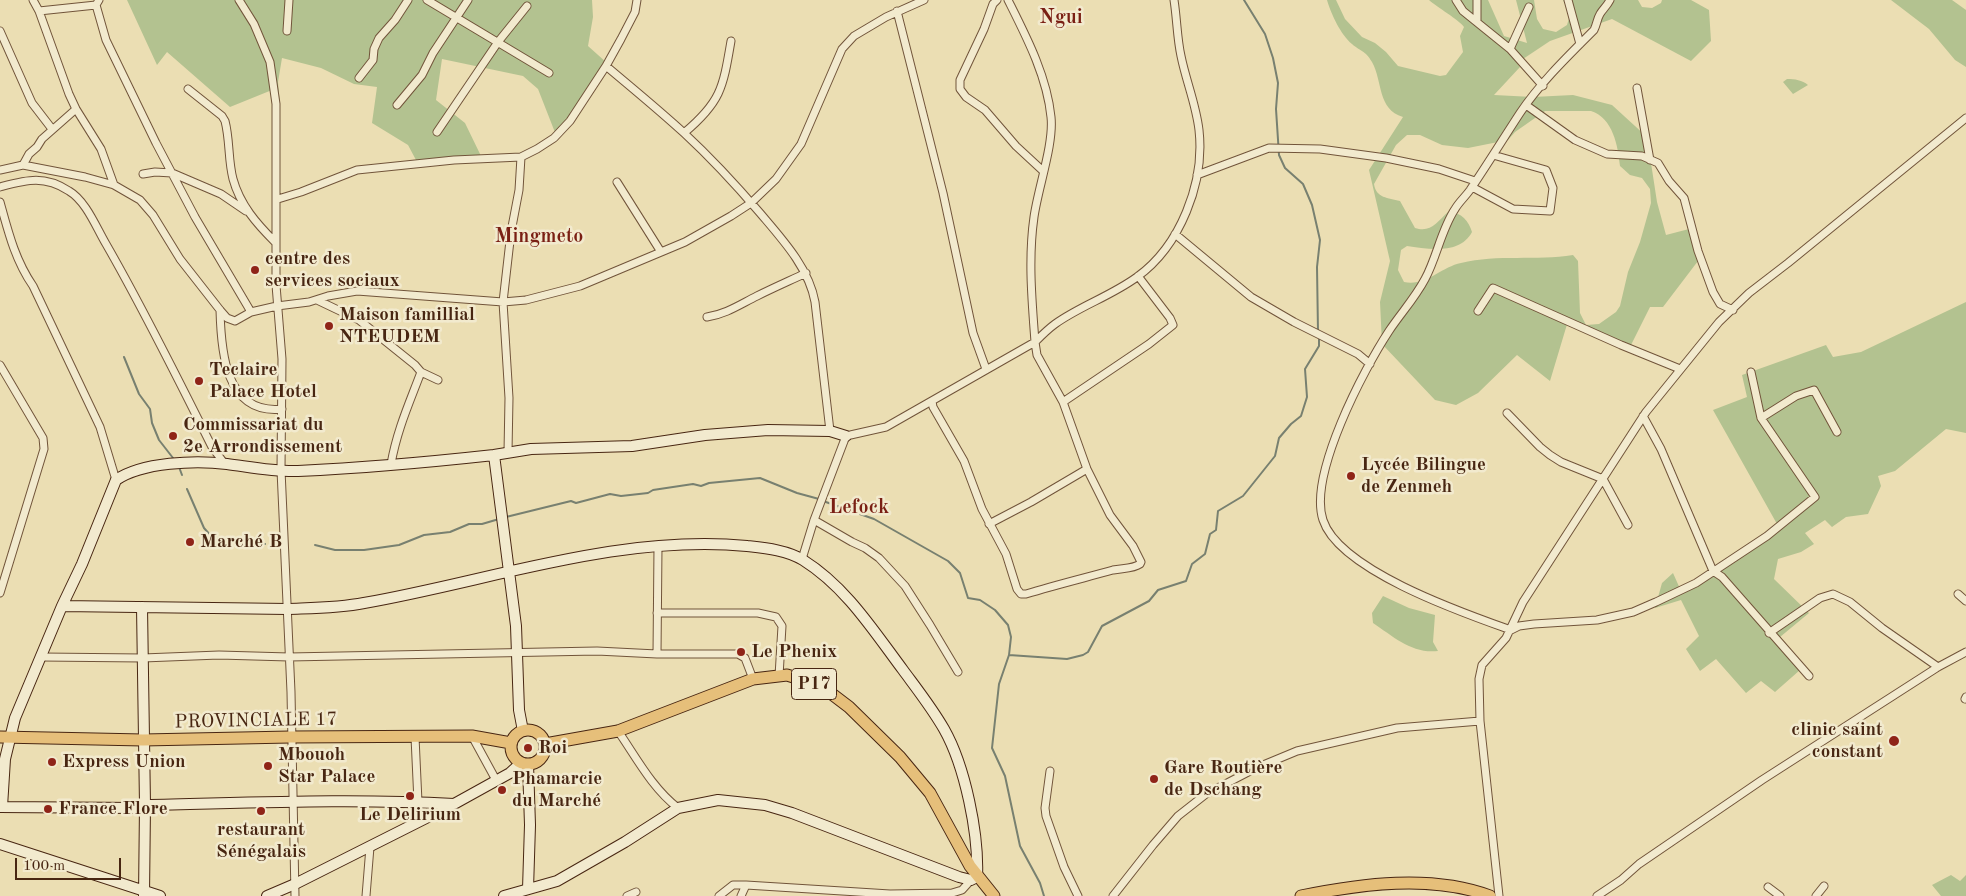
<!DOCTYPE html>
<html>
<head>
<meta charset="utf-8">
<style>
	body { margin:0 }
	#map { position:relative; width:1966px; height:896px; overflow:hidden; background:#ebdeb3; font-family:"Old Standard TT",serif }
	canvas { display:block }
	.scale { position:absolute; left:15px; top:858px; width:106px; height:22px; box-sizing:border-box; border:2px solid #482612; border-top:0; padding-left:6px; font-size:15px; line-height:18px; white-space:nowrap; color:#482612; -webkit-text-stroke:4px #f2eace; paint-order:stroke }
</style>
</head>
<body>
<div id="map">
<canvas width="1966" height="896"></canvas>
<div class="scale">100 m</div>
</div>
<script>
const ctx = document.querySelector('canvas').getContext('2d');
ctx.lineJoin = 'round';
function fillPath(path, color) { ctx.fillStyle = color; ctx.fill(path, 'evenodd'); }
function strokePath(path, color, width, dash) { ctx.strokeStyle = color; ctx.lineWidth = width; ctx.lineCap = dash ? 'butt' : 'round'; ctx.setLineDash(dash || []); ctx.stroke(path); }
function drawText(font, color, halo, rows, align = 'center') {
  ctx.font = font + ' "Old Standard TT",serif'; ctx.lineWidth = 5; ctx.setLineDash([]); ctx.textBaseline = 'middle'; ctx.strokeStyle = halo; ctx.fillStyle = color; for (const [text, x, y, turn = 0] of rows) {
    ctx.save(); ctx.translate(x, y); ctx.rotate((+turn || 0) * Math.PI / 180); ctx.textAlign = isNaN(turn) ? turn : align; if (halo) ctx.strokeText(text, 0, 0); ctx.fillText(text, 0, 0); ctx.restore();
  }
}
fillPath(new Path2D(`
	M127 0H592L593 17 588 46 607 63 571 117 556 135 538 89 523 76 442 59 436 100 465 123 481 156 416 160 408 145 372 123 377 87 354 84 321 68 282 58 278 82 280 105 272 90 230 107 167 52 157 65Z
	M1327 0H1336L1345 19 1362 37 1375 43 1386 52 1398 66 1440 76 1446 75 1463 52 1460 36 1464 27C1459 20 1437 7 1429 0H1488L1504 36 1527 43 1516 0H1534L1537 19 1543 29 1556 32 1567 25 1570 15 1563 0H1638L1642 7 1652 8 1661 3 1662 0H1691L1709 10 1711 41 1691 61 1612 19 1550 41 1517 63 1520 67 1494 95 1533 97 1573 95 1612 105 1647 137 1657 202 1666 235 1689 229 1698 261 1663 307H1650L1629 349 1568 321 1550 381 1517 355 1478 393 1456 405 1435 400 1382 344 1380 302 1390 261 1369 170 1403 117C1377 109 1383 82 1372 62 1365 50 1361 52 1352 44 1341 35 1331 14 1327 0ZM1545 111H1591C1613 118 1618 146 1620 166L1630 175 1642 178 1650 189 1651 203 1640 242 1628 272 1620 306 1616 312 1599 324 1586 325 1580 313 1578 261 1573 255C1536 261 1498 254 1461 263 1441 267 1425 287 1404 282L1398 270 1401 250 1407 246C1428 249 1460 255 1472 232 1469 221 1460 211 1448 212 1437 222 1431 233 1415 228L1400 201C1388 198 1376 198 1374 184L1396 145 1407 135H1420L1442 145 1468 148 1508 140 1515 132Z
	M1891 0H1952L1966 10V67L1955 60 1929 29Z
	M1787 79C1795 79 1802 80 1808 85L1793 94 1783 82Z
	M1966 302V433L1946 429 1895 471 1878 476 1881 486 1868 514 1846 517 1832 527 1825 520 1805 533 1814 544 1801 552 1778 559 1774 579 1809 613 1774 642 1800 670 1775 692 1761 681 1746 693 1716 659 1700 671 1686 649 1699 636 1681 600 1655 608 1662 583 1673 573 1681 591 1777 524 1713 410 1747 397 1742 375 1826 345 1833 357 1861 352Z
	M1383 596 1409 608 1435 615 1433 642 1438 651C1412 654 1394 637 1373 623L1372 613Z
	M1951 875 1960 881 1966 875V896H1941L1932 885Z`), '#b3c290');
strokePath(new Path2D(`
	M1244 0 1265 34 1273 58 1278 83 1276 109 1279 155 1285 168 1303 184 1312 205 1320 240 1317 267 1318 332
	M124 357 139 394 150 409 152 423 159 440 173 458
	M179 467 182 475
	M187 489 204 528 211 536 227 541 235 538 265 544
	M823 501 874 519 948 561 960 573 968 598 980 600 995 610 1008 625 1011 637 1009 655 999 684 992 748 1005 776 1020 846 1040 883 1044 896
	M506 517 571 501 576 503 610 494 621 496 648 493 653 490 693 484 701 486 709 483 760 478 797 493 819 499
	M315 545 335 550H364L399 545 424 535 450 532 469 524H482L499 519
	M1009 655 1067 659 1083 655 1088 652 1102 626 1149 601 1158 590 1186 581 1192 564 1205 554 1210 534 1216 530 1218 511 1243 496 1275 456 1279 438 1291 424 1301 416 1307 397 1305 369 1319 346V337`), '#788070', 2);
const street = new Path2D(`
	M33 0 39 11 69 94 76 109 101 149 114 185
	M99 0 96 5 106 40 156 143 195 217 251 312
	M239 0 254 24 270 62 276 104V285L282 359 281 470 291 692 295 896
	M427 0 549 73
	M997 0 993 4 984 29 960 80V89L966 97 985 110 1016 146 1043 171
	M1456 0 1463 11 1510 49 1543 86
	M1477 0V22
	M1568 0 1580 44
	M1610 0C1607 6 1603 9 1600 14 1597 19 1597 24 1594 30 1568 56 1540 83 1520 113 1503 139 1487 165 1470 190 1465 197 1459 202 1455 209 1441 230 1437 257 1425 279 1415 298 1401 313 1389 331 1364 369 1308 475 1323 520 1339 570 1463 613 1511 630L1519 626 1534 624 1597 620 1633 612 1656 602 1696 583 1767 536 1815 497 1761 418 1751 372
	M39 11 96 5
	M897 11 943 193 973 333 986 369
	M0 31 32 103 52 129
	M287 31 289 0
	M1510 49 1529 7
	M606 66C632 88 659 110 684 133 711 158 736 185 760 213 782 239 809 268 815 302L830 431
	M359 78 373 60 374 49 379 38 395 20 408 0
	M1637 88 1650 160
	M188 89 222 116 225 121C230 140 228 160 233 179 240 205 257 224 275 242
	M397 105 422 75 433 53 468 0
	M1526 105 1575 140 1607 154 1642 156 1658 163 1669 181 1684 198 1698 251 1713 292 1720 304 1733 310
	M437 132 498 42 527 6
	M684 133C721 102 723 88 731 41
	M23 165 29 154 37 147 42 139 76 109
	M0 170 23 165 85 177 114 185 140 200 153 215 180 259 220 310 227 318 235 321 251 312 277 306 309 302 328 296 357 291 503 302 526 300 580 286 685 242 731 216 751 203 776 179 801 144 842 49 854 36 886 17 924 0
	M143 174 155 172 172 173 221 194 246 211
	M1197 175 1269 148 1320 149 1386 158 1439 169 1475 181
	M617 182 661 252
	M0 187C27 180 44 175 69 191 86 201 96 227 106 244 144 310 178 379 212 447L224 463
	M1472 187 1513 209 1550 211 1553 188 1546 170 1493 155
	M278 199 301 192 357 170 454 160 521 157 537 149 554 138 570 121 606 66 621 39 635 12 637 0
	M0 202C8 231 15 260 33 286L100 427 116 480
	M1175 234 1251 297 1294 322 1358 354 1370 364
	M317 300 359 320 415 365 421 372 438 380
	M220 310C221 351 225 415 282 409
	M1478 311 1493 288 1621 345 1680 369
	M707 317C726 314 739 305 757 296 773 288 789 281 806 273
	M0 365 43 438 44 449 0 593
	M932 401 933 407 964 461 982 509 1006 554 1017 589 1021 594H1026C1055 585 1084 578 1113 570 1122 568 1133 569 1140 564L1141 562 1133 546 1110 515 1087 469 1063 402 1037 355 1035 342C1041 336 1048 329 1055 324 1080 306 1111 296 1137 277 1180 246 1205 183 1199 130 1196 104 1186 81 1181 56 1177 38 1177 19 1174 0
	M1063 402 1149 344 1173 325 1170 318 1138 276
	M1507 413 1540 447 1550 455 1561 462 1603 479 1628 525
	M1643 416 1661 449 1713 571 1722 577 1809 676
	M1761 418 1796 396 1814 390 1837 432
	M508 452 509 398 503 302 511 232 519 190 521 157
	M391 464C397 430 409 404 421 372
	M814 520 852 542 865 548 879 558 905 586 930 625 958 672
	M989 524 1031 502 1087 469
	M802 559 814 520 846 436 886 427 1035 342C1032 301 1028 259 1034 217 1038 188 1054 144 1051 117 1047 76 1026 36 1008 0
	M1958 594 1966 601
	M657 613H758L776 617 782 626 779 676
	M1769 633 1820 598 1833 594 1850 602 1882 628 1938 667
	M657 654 658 547
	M41 657 143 658 219 655 289 657 597 651 657 654H738L745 658 753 679
	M1965 699 1966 697
	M618 731C636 757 652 788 678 808
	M472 736 496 780
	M415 737 418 802
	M1050 771 1045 808 1046 816 1064 867 1078 896
	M1768 887 1780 896
	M366 896 370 847
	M627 896 636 892
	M719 896 733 885H746
	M741 896 746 885 890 894 952 893 962 890 971 880
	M1113 896 1153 845 1178 816 1206 794 1256 768 1297 751 1397 728 1480 721
	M1499 896 1480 721 1479 679 1482 665 1506 638 1523 602 1646 412 1719 322 1749 293 1788 263 1966 118
	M1597 896 1621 880 1639 864 1762 780 1938 667 1966 652
	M1816 896 1824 886`);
const secondary = new Path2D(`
	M494 455 531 449 632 446 705 435 768 430 830 431 846 436
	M62 606 288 609C313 608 339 608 364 603 490 581 617 534 747 546 765 548 787 550 803 560 846 587 873 630 903 670 917 689 932 708 944 729 965 766 979 834 977 877L971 880 959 877 792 813 765 805 718 800 678 808 625 842 557 881 504 896
	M142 607 145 805 144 896
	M528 764 530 825 528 889
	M0 807 138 808 145 805C247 803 351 798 454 804
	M2 807 5 759 15 718 62 606 82 564 116 480C142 462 196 460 227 464 250 467 275 472 298 471 363 468 430 462 494 455L516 626 519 710 523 731
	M0 844 160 896
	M267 896 295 884 454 804 510 773 521 763`);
const primary = new Path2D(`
	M511 747a17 17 0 1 1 34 0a17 17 0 1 1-34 0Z
	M0 737 143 740 290 737 472 736 511 743
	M545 744 618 731 753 679 787 675 803 680 824 688 849 707 900 757 930 793 970 866 994 896
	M1301 896C1361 884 1431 874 1490 896`);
strokePath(street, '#71543a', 9);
strokePath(secondary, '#482612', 12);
strokePath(primary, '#482612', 13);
strokePath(street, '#f2eace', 7);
strokePath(secondary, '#f2eace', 10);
strokePath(primary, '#e6bf7a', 11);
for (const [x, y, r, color] of [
	[255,270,5,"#8f2418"],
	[329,326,5,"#8f2418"],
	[199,381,5,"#8f2418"],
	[173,436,5,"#8f2418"],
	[1351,476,5,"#8f2418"],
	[190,542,5,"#8f2418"],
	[741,652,5,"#8f2418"],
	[1894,741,6,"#8f2418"],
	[528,748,5,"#8f2418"],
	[52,762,5,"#8f2418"],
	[268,766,5,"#8f2418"],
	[1154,779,5,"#8f2418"],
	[502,790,5,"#8f2418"],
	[410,796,5,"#8f2418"],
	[48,809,5,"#8f2418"],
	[261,811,5,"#8f2418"]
]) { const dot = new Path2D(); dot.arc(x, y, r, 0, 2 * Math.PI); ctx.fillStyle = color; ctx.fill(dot); strokePath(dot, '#f2eace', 2); }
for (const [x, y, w] of [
	[814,684,45]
]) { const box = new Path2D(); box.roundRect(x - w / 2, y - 15.5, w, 31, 4); ctx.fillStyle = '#f2eace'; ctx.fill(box); strokePath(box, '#482612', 1); }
drawText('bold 18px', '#482612', null, [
	["P17",814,684]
]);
drawText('bold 19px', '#482612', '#f2eace', [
	["centre des",265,259],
	["services sociaux",265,281],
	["Maison famillial",339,315],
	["NTEUDEM",339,337],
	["Teclaire",209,370],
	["Palace Hotel",209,392],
	["Commissariat du",183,425],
	["2e Arrondissement",183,447],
	["Lycée Bilingue",1361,465],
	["de Zenmeh",1361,487],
	["Marché B",200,542],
	["Le Phenix",751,652],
	["clinic saint",1883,730,"right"],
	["constant",1883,752,"right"],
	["Roi",538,748],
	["Mbouoh",278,755],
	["Star Palace",278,777],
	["Express Union",62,762],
	["Gare Routière",1164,768],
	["de Dschang",1164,790],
	["Phamarcie",512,779],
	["du Marché",512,801],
	["France Flore",58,809],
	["Le Delirium",410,815,"center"],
	["restaurant",261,830,"center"],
	["Sénégalais",261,852,"center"]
], 'left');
drawText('19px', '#482612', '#f2eace', [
	["PROVINCIALE 17",256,721,-1]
]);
drawText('bold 20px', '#7a1f14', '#f2eace', [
	["Ngui",1061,18],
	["Mingmeto",539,237],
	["Lefock",859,508]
]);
</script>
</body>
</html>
